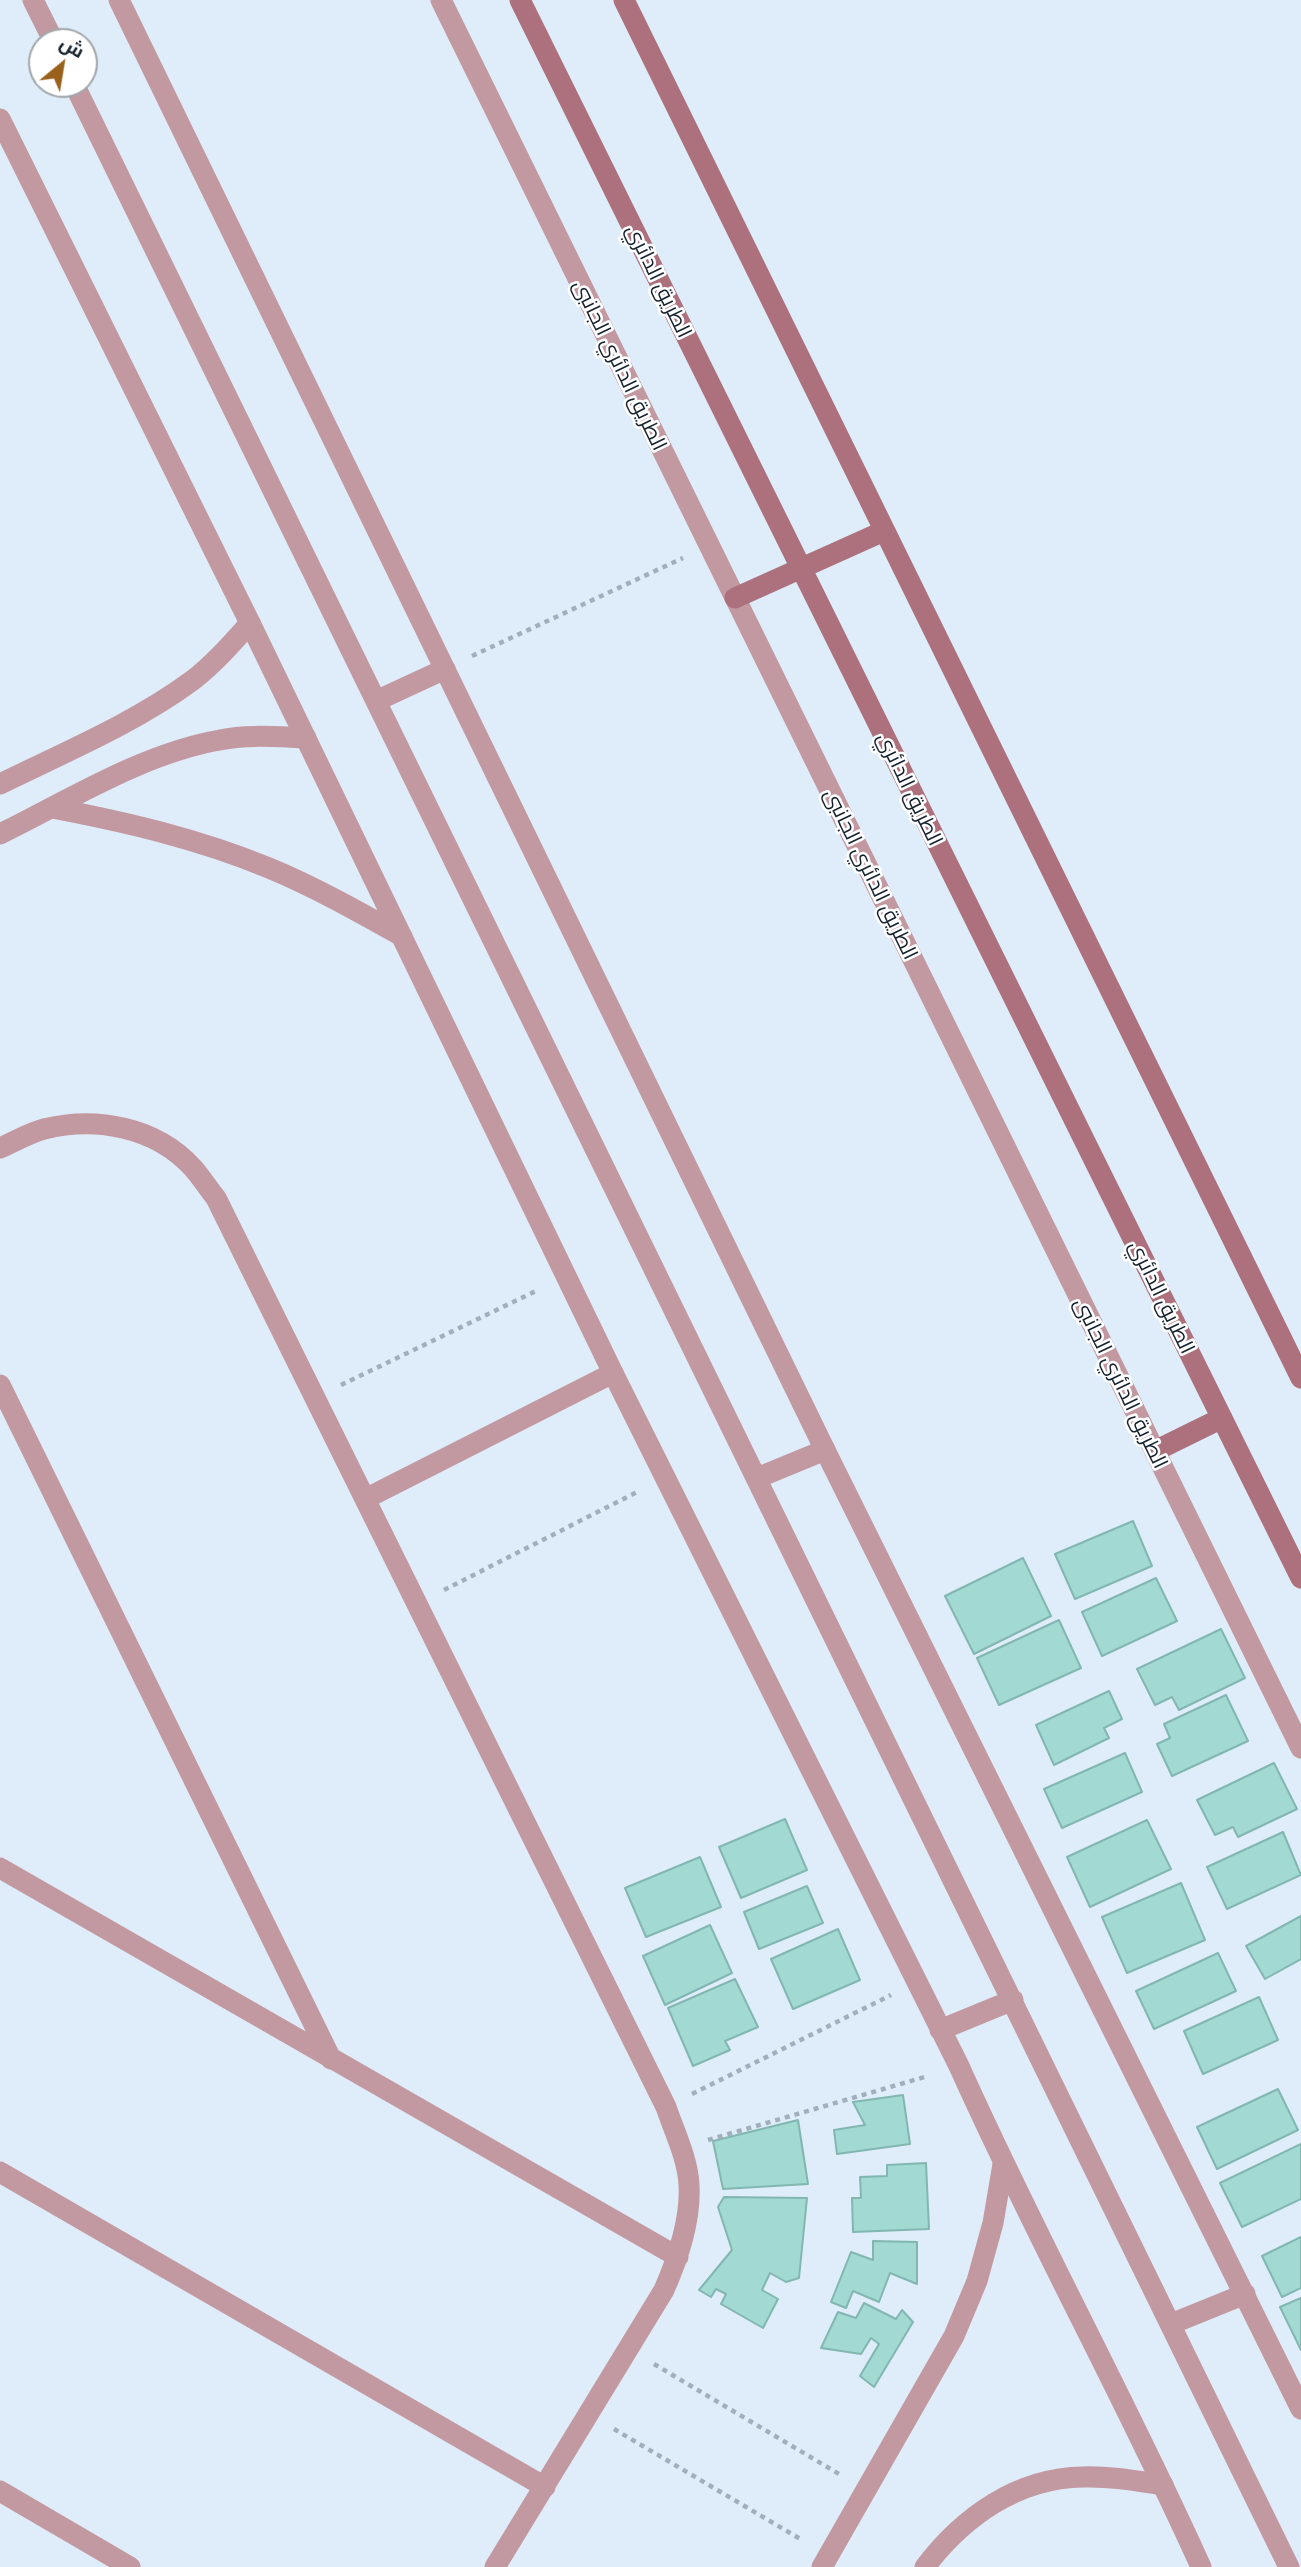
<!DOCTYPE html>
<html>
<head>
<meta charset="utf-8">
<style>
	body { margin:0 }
	#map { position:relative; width:1301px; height:2567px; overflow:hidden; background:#dfedfa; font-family:"Exo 2",Cairo,sans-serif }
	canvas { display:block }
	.north { position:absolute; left:28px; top:28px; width:70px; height:70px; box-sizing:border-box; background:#fff; border:2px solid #a1a7ab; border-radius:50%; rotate:30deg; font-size:19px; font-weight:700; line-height:28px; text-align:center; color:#15222e }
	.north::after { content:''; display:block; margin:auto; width:24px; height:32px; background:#99611c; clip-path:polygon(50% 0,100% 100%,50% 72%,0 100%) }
</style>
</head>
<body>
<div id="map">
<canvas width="1301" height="2567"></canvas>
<div class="north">ش</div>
</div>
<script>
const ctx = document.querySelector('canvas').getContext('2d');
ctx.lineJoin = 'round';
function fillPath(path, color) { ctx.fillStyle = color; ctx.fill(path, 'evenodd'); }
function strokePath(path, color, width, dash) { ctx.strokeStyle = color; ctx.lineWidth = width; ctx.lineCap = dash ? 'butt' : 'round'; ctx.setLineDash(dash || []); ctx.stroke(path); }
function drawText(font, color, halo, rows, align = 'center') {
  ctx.font = font + ' "Exo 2",Cairo,sans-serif'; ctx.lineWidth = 5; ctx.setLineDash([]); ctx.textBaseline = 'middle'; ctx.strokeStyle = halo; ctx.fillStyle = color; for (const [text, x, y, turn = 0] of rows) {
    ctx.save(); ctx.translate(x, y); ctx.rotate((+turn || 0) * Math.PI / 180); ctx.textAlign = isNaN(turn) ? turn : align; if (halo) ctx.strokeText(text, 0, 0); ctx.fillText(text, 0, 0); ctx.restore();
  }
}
const building = new Path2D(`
	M1133 1521 1152 1566 1075 1599 1055 1554Z
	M1023 1558 1051 1616 974 1654 945 1596Z
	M1156 1578 1177 1621 1102 1656 1082 1612Z
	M1059 1620 1081 1668 999 1705 977 1658Z
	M1221 1629 1245 1678 1179 1710 1172 1697 1155 1705 1137 1669Z
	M1109 1691 1122 1719 1104 1728 1109 1738 1054 1765 1036 1725Z
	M1226 1695 1248 1741 1172 1776 1157 1744 1170 1738 1164 1724Z
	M1125 1753 1142 1792 1062 1828 1044 1789Z
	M1274 1763 1297 1809 1238 1837 1233 1827 1215 1835 1197 1800Z
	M785 1819 807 1870 741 1898 719 1847Z
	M1147 1820 1171 1869 1090 1907 1067 1857Z
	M1283 1832 1301 1875 1227 1909 1207 1867Z
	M700 1857 721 1907 646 1937 625 1888Z
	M1181 1883 1205 1940 1127 1973 1102 1917Z
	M807 1886 823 1923 759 1949 744 1912Z
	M1301 1916V1959L1265 1979 1246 1946Z
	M710 1925 732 1973 665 2005 643 1956Z
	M838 1929 860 1980 793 2009 771 1959Z
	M1218 1953 1236 1991 1154 2029 1136 1991Z
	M735 1979 758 2027 725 2041 730 2050 693 2066 668 2008Z
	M1259 1997 1278 2040 1203 2074 1184 2031Z
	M1278 2089 1298 2130 1217 2169 1197 2127Z
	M903 2095 910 2144 837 2154 834 2130 865 2125 853 2102Z
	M798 2120 808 2184 723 2189 713 2141Z
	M1301 2144V2199L1242 2227 1220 2183Z
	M926 2163 929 2229 853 2232 852 2198H861L860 2177 887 2176V2165Z
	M724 2197 807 2198 799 2278 786 2282 770 2273 762 2290 778 2299 763 2328 721 2304 726 2294 716 2289 711 2297 699 2290 732 2250 718 2207Z
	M1301 2237V2288L1282 2297 1262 2256Z
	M873 2241 917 2242V2284L890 2273 879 2302 853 2291 846 2308 831 2302 851 2252 873 2260Z
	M1301 2298V2350L1280 2307Z
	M864 2303 896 2319 902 2310 913 2322 874 2387 860 2376 879 2344 871 2338 861 2354 821 2348 838 2312 856 2318Z`);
fillPath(building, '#a2d9d2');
strokePath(building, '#81b7b0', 2);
strokePath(new Path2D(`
	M472 656 683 558
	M341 1385 538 1290
	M444 1590 639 1491
	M692 2094 891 1995
	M708 2140 928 2076
	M654 2364 839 2474
	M614 2429 802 2540`), '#a1aebb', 4.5, [5, 5]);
strokePath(new Path2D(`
	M119 0 825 1450 1301 2409
	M441 0 1301 1748
	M0 784C65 752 135 723 193 680 215 663 232 643 250 623
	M0 834C69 800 144 753 220 740 248 734 278 737 306 738
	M0 1148C14 1142 29 1133 44 1129 96 1116 156 1127 193 1168 201 1177 208 1188 216 1198L666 2107C674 2131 688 2159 689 2185 691 2221 678 2258 664 2290L495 2567
	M0 1385 331 2059
	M365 1499 613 1373
	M0 1868 678 2257
	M0 2172 545 2487
	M0 2491 130 2567
	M822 2567 954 2336 977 2281 993 2223 1003 2164
	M925 2567C963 2517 1017 2478 1083 2477 1110 2476 1137 2481 1163 2485`), '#c399a1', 21);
strokePath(new Path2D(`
	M33 0 54 42
	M74 84 1289 2567
	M0 119 250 623 613 1373 959 2066C1035 2236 1125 2398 1201 2567
	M376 701 445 669
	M52 808C126 822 199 839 269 868 315 887 359 912 402 936
	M757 1478 825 1450
	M940 2030 1013 2000
	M1171 2324 1245 2294`), '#c399a1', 21);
strokePath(new Path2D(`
	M520 0 1301 1578
	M624 0 1301 1378
	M735 598 884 531
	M1155 1451 1222 1418`), '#ac717d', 21);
drawText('21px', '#15222e', '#fff', [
	["الطريق الدائري",659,281,64],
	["الطريق الدائري الجانبى",620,365,64],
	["الطريق الدائري",910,789,64],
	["الطريق الدائري الجانبى",871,874,64],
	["الطريق الدائري",1162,1297,64],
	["الطريق الدائري الجانبى",1121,1383,64]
]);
</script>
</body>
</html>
